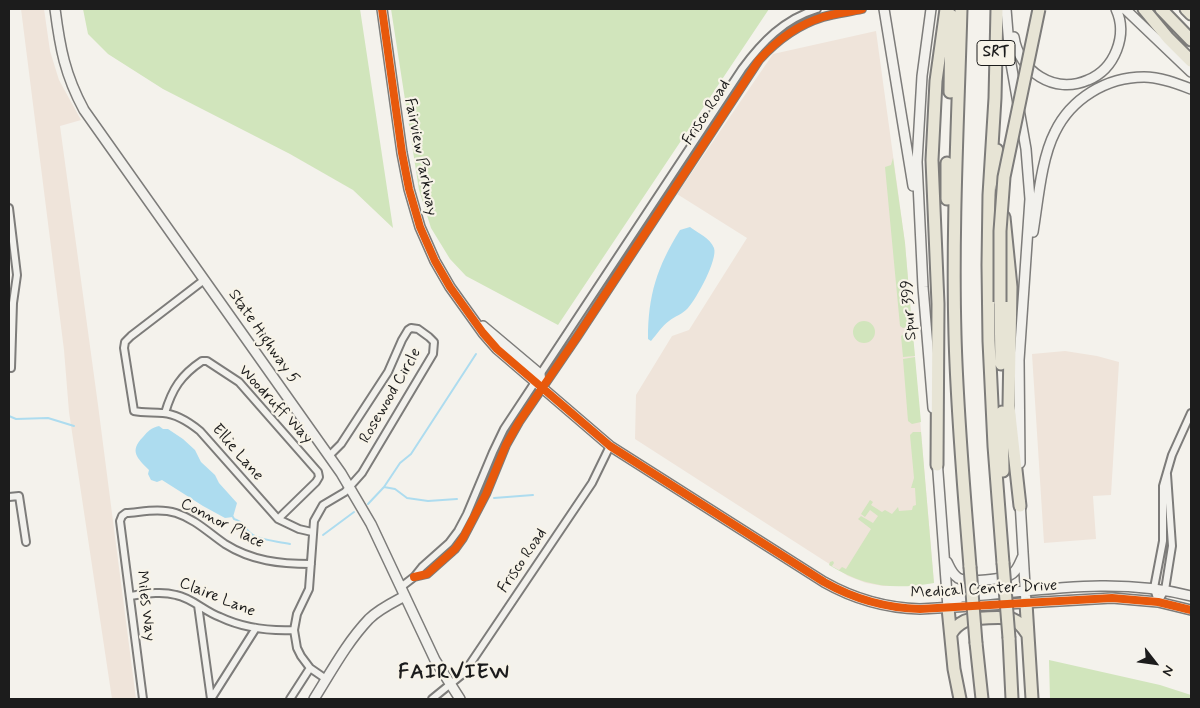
<!DOCTYPE html>
<html>
<head>
<meta charset="utf-8">
<style>
	body { margin:0 }
	#map { position:relative; width:1200px; height:708px; overflow:hidden; background:#f4f2ec; font-family:Mynerve,sans-serif }
	canvas { display:block }
	.frame { position:absolute; inset:0; border:10px solid #1c1c1c; pointer-events:none }
	.north { position:absolute; left:1130px; top:638px; width:50px; height:50px; -webkit-text-stroke:4px #f7f3e8; paint-order:stroke; rotate:120deg; font-size:14px; font-weight:700; line-height:20px; text-align:center; color:#1c1c1c }
	.north::after { content:''; display:block; margin:auto; width:18px; height:22px; background:#1c1c1c; clip-path:polygon(50% 0,100% 100%,50% 72%,0 100%) }
</style>
</head>
<body>
<div id="map">
<canvas width="1200" height="708"></canvas>
<div class="frame"></div>
<div class="north">N</div>
</div>
<script>
const ctx = document.querySelector('canvas').getContext('2d');
ctx.lineJoin = 'round';
function fillPath(path, color) { ctx.fillStyle = color; ctx.fill(path, 'evenodd'); }
function strokePath(path, color, width, dash) { ctx.strokeStyle = color; ctx.lineWidth = width; ctx.lineCap = dash ? 'butt' : 'round'; ctx.setLineDash(dash || []); ctx.stroke(path); }
function drawText(font, color, halo, rows, align = 'center') {
  ctx.font = font + ' Mynerve,sans-serif'; ctx.lineWidth = 4.5; ctx.setLineDash([]); ctx.textBaseline = 'middle'; ctx.strokeStyle = halo; ctx.fillStyle = color; for (const [text, x, y, turn = 0] of rows) {
    ctx.save(); ctx.translate(x, y); ctx.rotate((+turn || 0) * Math.PI / 180); ctx.textAlign = isNaN(turn) ? turn : align; if (halo) ctx.strokeText(text, 0, 0); ctx.fillText(text, 0, 0); ctx.restore();
  }
}
fillPath(new Path2D(`
	M21 9H44L50 51 59 80 81 120 60 126 98 405 136 699H112L69 412 64 350Z
	M876 31 905 243 934 583 896 586H883L866 583 848 576 635 439 636 395 672 336 689 330 747 238 677 194 773 54Z
	M1065 351 1097 356 1119 362 1111 495 1093 496 1096 539 1044 543 1032 354Z`), '#efe4da');
fillPath(new Path2D(`
	M83 9H360L393 228 353 190 290 154 163 89 108 54 88 34Z
	M391 9H769L558 325 466 276 450 259 431 228 419 190Z
	M893 158 905 243 912 326 903 328 900 326 885 167 891 165Z
	M853 332a11 11 0 1 1 22 0a11 11 0 1 1-22 0Z
	M904 334 913 335 915 356 903 357 901 336Z
	M915 357 921 422 912 424 908 421 903 359Z
	M913 432H921L934 583C892 590 865 587 829 565L830 562 833 561 834 563 832 566 839 570 842 567 846 569 871 529 858 519 861 516 873 523 878 516 870 510 865 517 861 514 870 500 873 502 871 505 882 512 885 510 892 514 898 507 899 511 912 510 913 506 916 505 915 488H911L914 478 910 435Z
	M1049 660 1160 685 1191 695V699H1050Z`), '#d1e5bc');
fillPath(new Path2D(`
	M690 227C698 233 710 238 714 248 718 259 697 298 688 308 683 314 675 316 669 321 662 326 657 334 651 341L648 339C648 295 657 267 680 230Z
	M159 426 163 429H168L183 439 195 450 201 462 215 475 219 483 237 503 233 517 225 518 203 506 162 480 157 482 151 480 148 474 149 470C137 458 129 451 143 437 148 431 151 428 159 426Z`), '#addcef');
strokePath(new Path2D(`
	M9 416 16 419 48 418 74 426
	M384 487 400 463 411 454 476 354
	M494 498 533 495
	M368 504 384 487 395 489 407 498 428 501 457 499
	M233 517 234 519C245 522 244 530 253 535 263 541 278 541 290 544
	M323 535 354 512`), '#addcef', 2);
const street = new Path2D(`
	M9 208 17 275 13 303 11 368
	M204 280 131 336 125 342 124 348 134 411C143 413 153 412 163 413 177 414 189 422 200 431L278 519 299 529 312 532
	M165 413C172 389 181 375 202 361H207L239 382 318 472 319 477 316 482 278 519
	M9 497 19 496 26 542
	M414 577 427 574 455 549 463 538 486 494 506 445 519 422 577 337 759 60C777 40 797 25 823 17 836 13 849 12 862 9
	M401 587 414 577 422 567 449 543 458 531 467 514 493 452 504 429 742 69C762 42 784 19 817 9
	M130 596C145 594 161 591 176 595 192 598 204 611 220 617 243 628 269 631 294 630
	M1158 602 1154 588 1163 541V486L1172 455 1191 413
	M1158 602 1165 590 1172 546 1167 474
	M198 605 211 699
	M326 679 310 668 301 656 297 648 294 630 297 614 309 589 314 521 323 505 345 492 362 473 433 354 434 342 429 337 418 329 411 328 408 330 402 340 388 372 341 444 330 455
	M143 699 120 521 122 516 126 513C142 512 160 508 176 513 195 519 209 533 225 544 252 561 280 564 311 564
	M211 699 256 628
	M290 699 310 668
	M432 699 464 673 592 483 610 446`);
const secondary = new Path2D(`
	M55 9C60 48 65 75 84 110L341 473 371 524 435 660 460 699
	M382 9 402 153 409 189 420 227 435 261 450 287 483 333 497 349 610 446 824 582C854 599 885 608 920 609L1112 598 1158 602 1191 610
	M884 9 913 186
	M931 9 922 76 917 162 923 287 933 408
	M1006 9 1010 58 1026 149 1030 199 1019 360 1020 463
	M1125 9 1191 72
	M1014 37C1019 71 1054 95 1088 80 1115 69 1128 35 1116 9
	M1033 232C1038 202 1041 159 1055 132 1071 99 1106 77 1144 77 1160 77 1176 83 1191 89
	M483 326 540 374 542 389
	M937 459 948 608
	M1020 501 1026 603
	M947 562C950 568 952 574 958 578 967 583 1005 580 1013 573 1018 569 1020 562 1023 556
	M948 608 955 600 961 597C1039 591 1115 576 1191 596
	M314 699C331 672 347 642 369 619 379 609 392 603 405 596`);
const highway = new Path2D(`
	M961 9C958 118 952 226 955 335 957 413 964 490 970 567
	M997 9 995 98 989 195 988 265 989 341 994 446 1003 563
	M1144 9 1168 38 1191 61
	M1161 9 1191 40
	M1186 9 1191 14
	M950 92 951 15
	M997 150 1001 188
	M947 199V163
	M1004 217 1011 287 1009 406 1020 506
	M1000 302 1001 364
	M1002 412 1003 471
	M937 465 938 304 932 160 936 81 946 9
	M1026 603 1032 699
	M948 608 954 669 960 699
	M951 634C954 628 959 624 965 621 973 618 1004 616 1012 619 1020 622 1024 629 1028 635
	M1009 638 1012 699
	M976 643 982 699`);
strokePath(street, '#7d7c7a', 10);
strokePath(secondary, '#7d7c7a', 12);
strokePath(highway, '#7d7c7a', 15);
strokePath(street, '#f2f1ed', 6);
strokePath(secondary, '#f2f1ed', 9);
strokePath(highway, '#e7e4d5', 11);
const highwayBridge = new Path2D(`
	M1000 302V231L1004 177 1039 9
	M1003 563 1009 638
	M970 567 976 643`);
strokePath(highwayBridge, '#7d7c7a', 15, []);
strokePath(highwayBridge, '#e7e4d5', 11);
strokePath(new Path2D(`
	M382 9 402 153 409 189 420 227 435 261 450 287 483 333 497 349 610 446 824 582C854 599 885 608 920 609L1112 598 1158 602 1191 610
	M414 577 427 574 455 549 463 538 486 494 506 445 519 422 577 337 759 60C777 40 797 25 823 17 836 13 849 12 862 9`), '#e8590c', 8);
for (const [x, y, w] of [
	[996,53,38]
]) { const box = new Path2D(); box.roundRect(x - w / 2, y - 12.5, w, 25, 4); ctx.fillStyle = '#f7f3e8'; ctx.fill(box); strokePath(box, '#1c1c1c', 1); }
drawText('bold 15px', '#1c1c1c', null, [
	["SRT",996,53]
]);
drawText('16px', '#1c1c1c', '#f7f3e8', [
	["Frisco Road",707,113,-57],
	["Fairview Parkway",420,157,79],
	["Spur 399",910,310,-94],
	["State Highway 5",263,337,55],
	["Rosewood Circle",391,396,-60],
	["Woodruff Way",275,405,47],
	["Ellie Lane",237,453,49],
	["Connor Place",222,524,27],
	["Frisco Road",523,561,-56],
	["Medical Center Drive",984,590,-3],
	["Claire Lane",217,598,22],
	["Miles Way",145,606,83]
]);
ctx.letterSpacing = '1px';
drawText('bold 21px', '#1c1c1c', '#f7f3e8', [
	["FAIRVIEW",454,674]
]);
ctx.letterSpacing = '0px';
</script>
</body>
</html>
